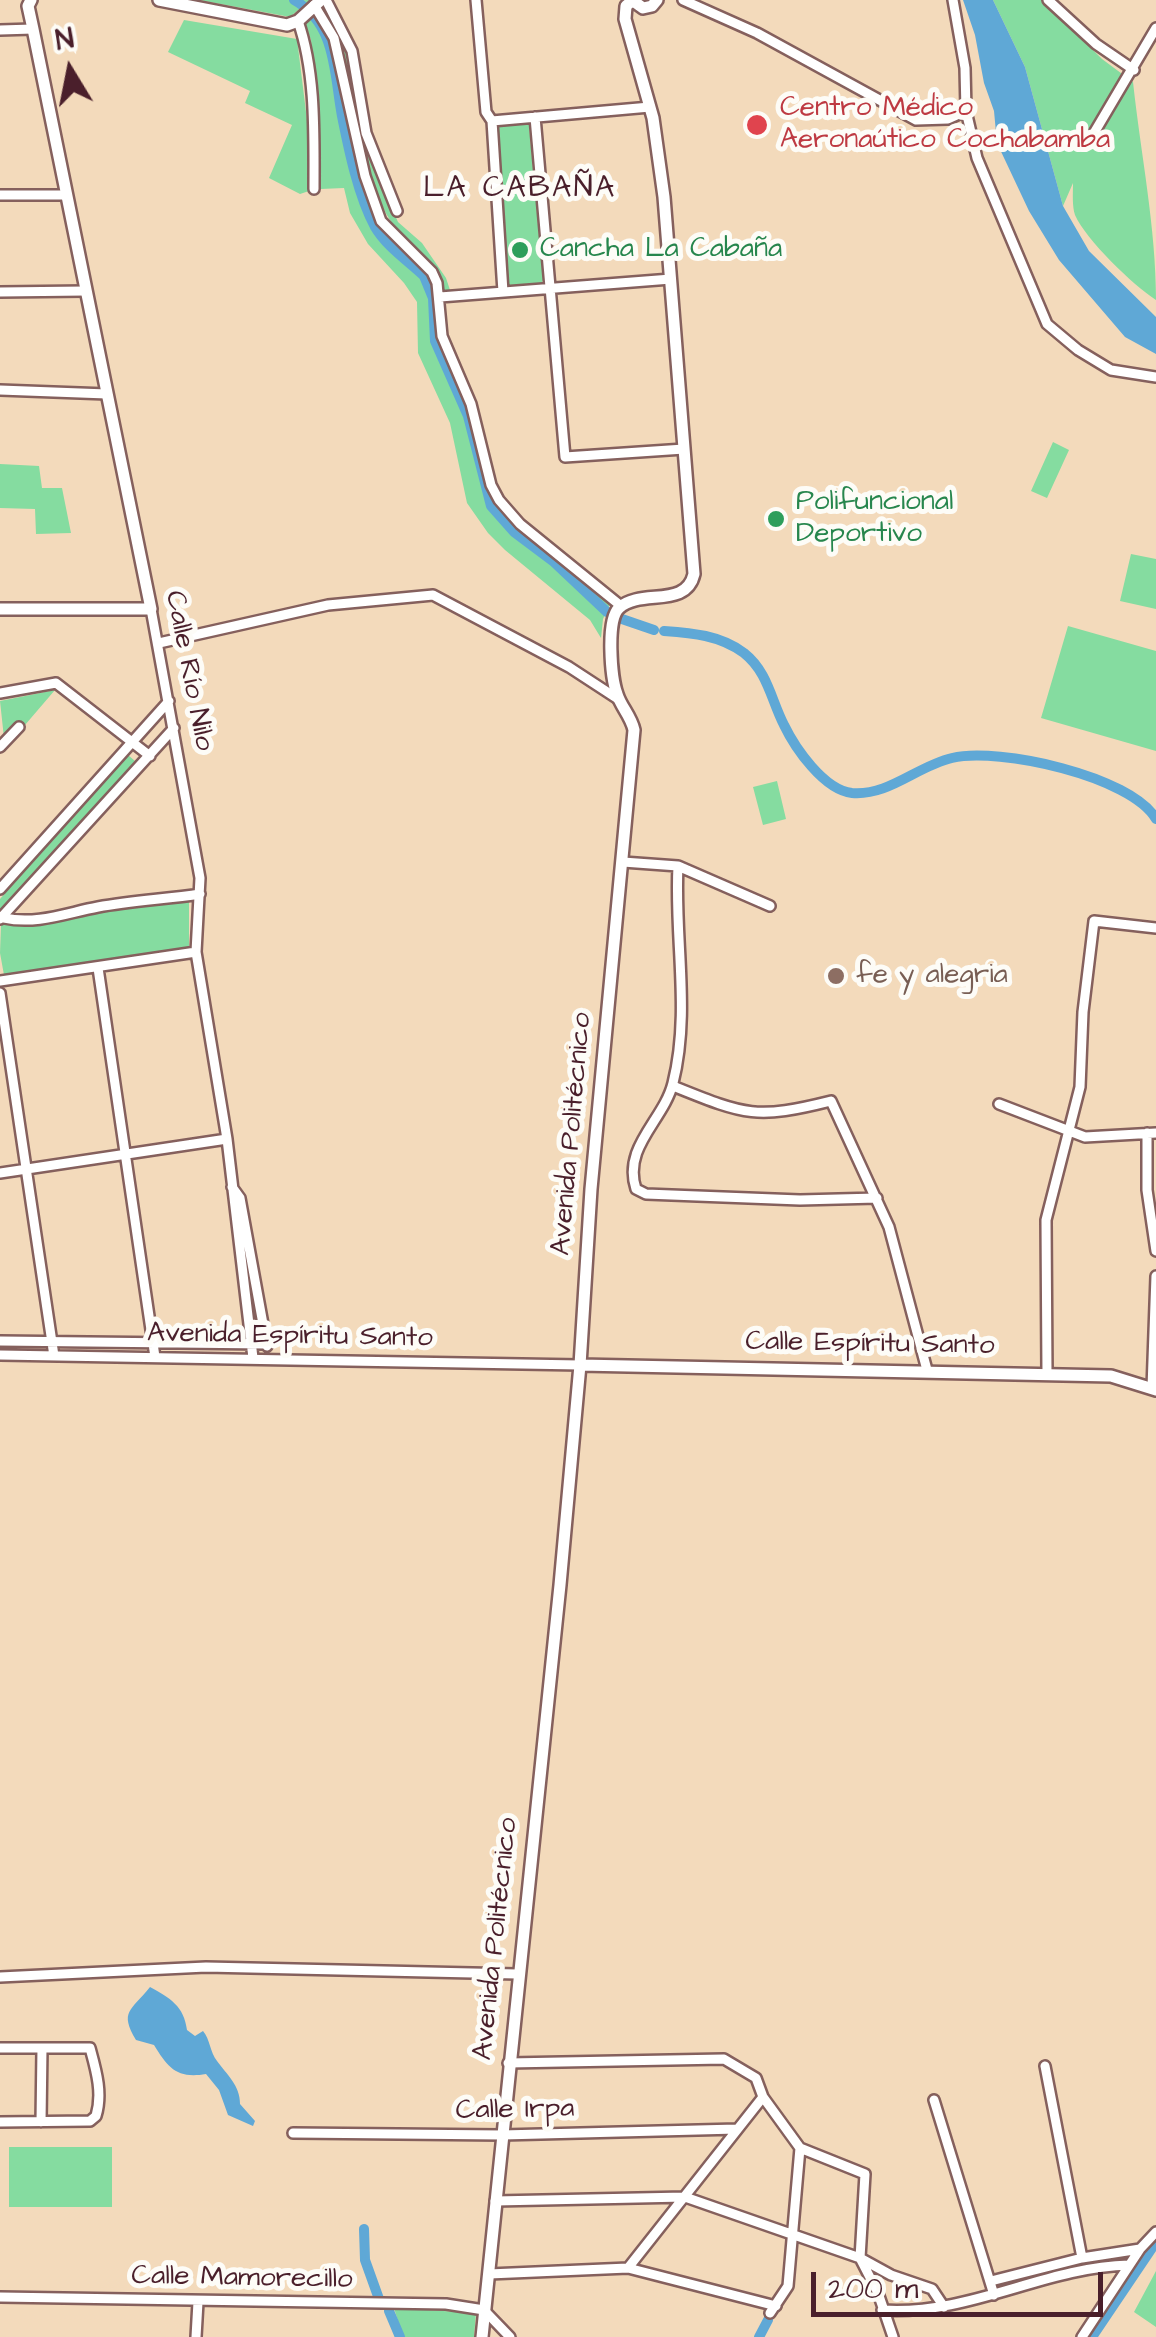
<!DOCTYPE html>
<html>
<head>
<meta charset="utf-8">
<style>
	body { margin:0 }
	#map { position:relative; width:1156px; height:2337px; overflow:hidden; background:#f3dabb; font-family:"Architects Daughter",sans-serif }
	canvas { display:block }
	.north { position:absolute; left:20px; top:20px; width:100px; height:100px; -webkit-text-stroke:8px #fdfcf7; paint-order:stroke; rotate:350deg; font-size:28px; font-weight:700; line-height:40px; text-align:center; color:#4a1f2b }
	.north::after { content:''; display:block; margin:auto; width:35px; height:45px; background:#4a1f2b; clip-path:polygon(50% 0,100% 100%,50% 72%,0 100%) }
	.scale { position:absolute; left:811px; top:2272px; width:292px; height:45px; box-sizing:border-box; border:5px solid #4a1f2b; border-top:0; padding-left:12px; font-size:30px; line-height:35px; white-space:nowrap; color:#4a1f2b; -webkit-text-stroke:8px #fdfcf7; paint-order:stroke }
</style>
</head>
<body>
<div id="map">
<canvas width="1156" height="2337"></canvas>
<div class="north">N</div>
<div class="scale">200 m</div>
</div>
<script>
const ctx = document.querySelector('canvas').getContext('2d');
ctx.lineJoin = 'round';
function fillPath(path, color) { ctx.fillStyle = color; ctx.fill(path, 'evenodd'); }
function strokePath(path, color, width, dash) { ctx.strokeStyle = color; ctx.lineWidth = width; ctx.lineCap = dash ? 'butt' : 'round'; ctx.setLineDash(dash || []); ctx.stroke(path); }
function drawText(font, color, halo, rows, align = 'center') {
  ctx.font = font + ' "Architects Daughter",sans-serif'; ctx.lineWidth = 10; ctx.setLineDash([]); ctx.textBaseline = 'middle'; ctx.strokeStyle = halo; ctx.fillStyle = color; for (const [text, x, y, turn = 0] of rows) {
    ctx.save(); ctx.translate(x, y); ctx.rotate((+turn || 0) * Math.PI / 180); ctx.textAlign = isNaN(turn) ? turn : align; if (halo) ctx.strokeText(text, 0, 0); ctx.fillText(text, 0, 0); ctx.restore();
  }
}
fillPath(new Path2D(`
	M199 0H310L290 17Z
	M993 0H1043L1102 59 1133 82C1141 156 1156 227 1156 300 1133 285 1086 240 1075 215 1072 206 1073 193 1073 183L1063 206 1025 67Z
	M327 6 349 52 364 138 379 179 398 222 422 243 446 278 451 293 443 294C435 257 397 241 383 207 369 174 359 138 352 104 346 70 342 38 322 10Z
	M314 11 330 39 361 177 378 222 429 274 434 283 442 349 469 405 496 502 517 526 610 604 603 619 601 638 590 620 505 550 488 533 467 503 450 423 418 353 417 302 404 283 368 244 350 213 344 188 321 189 311 40 305 23Z
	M184 20 297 39 308 128 309 191 300 194 269 178 292 125 245 103 250 91 168 52Z
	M526 123 529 125 543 280 541 284 508 287 496 130 501 124Z
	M1053 442 1069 450 1047 498 1031 491Z
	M0 464 39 466 42 488H62L71 533 36 534 35 509 0 508Z
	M1131 554 1156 559V609L1120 601Z
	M1068 626 1156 651V751L1041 718Z
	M55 690 25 725 20 724 4 738 0 701Z
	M128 755 135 761 0 913V899Z
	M777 781 786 819 763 825 753 787Z
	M189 900V950L4 975 0 953 1 925H43L98 912Z
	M9 2147H112V2207H9Z
	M1156 2271V2327L1134 2312Z
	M394 2308 476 2313 474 2337H403Z`), '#85dca0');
fillPath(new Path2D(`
	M963 0H993L1025 67 1063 206 1089 251 1156 317V354L1125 337 1059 260 1029 211 997 143 994 111 984 83 975 35Z
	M150 1987C170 1998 184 2006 187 2030L195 2036 203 2031C210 2039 210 2052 217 2061 227 2075 240 2085 240 2104L255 2121 253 2126 228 2115 219 2090 206 2074C177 2079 168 2068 154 2045L136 2040C119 2011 131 2011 150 1987Z`), '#5fa8d6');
strokePath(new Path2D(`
	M294 0C337 24 334 74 342 116 349 151 358 195 375 227 386 246 408 261 424 276L433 298 435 341 468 416 491 506 514 532 554 562 607 612
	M619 618 654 630
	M664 631C692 633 720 635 744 653 768 672 771 700 784 725 795 748 824 790 852 793 889 796 917 766 952 758 999 747 1131 776 1156 819
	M364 2229 365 2260 379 2299
	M389 2311 400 2337
	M759 2337 768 2320
	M1092 2337 1156 2242`), '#5fa8d6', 10);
const minor = new Path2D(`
	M326 0 352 51 366 133 397 211
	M476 0 486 112 492 121 503 292
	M683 0 757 33 916 120 948 119 966 111
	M953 0 965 68 966 111 977 158 1047 324 1078 350 1111 370 1156 377
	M1048 0 1096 44 1134 70
	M314 5 334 38 365 176 381 221 432 272 437 283 442 336 471 404 491 485 499 500 520 524 621 606
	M298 21C316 73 314 134 314 189
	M0 30 33 29
	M535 117 565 457 684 449
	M492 121 650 107
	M1094 133 1156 28
	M0 195H66
	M0 292 85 291
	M440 297 671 279
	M0 390 107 394
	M151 609 200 878 196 952 227 1139 253 1358
	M159 643 328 605 433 595 569 667 618 699
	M0 693 56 683 150 756
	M0 747 19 727
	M623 862 678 866 770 906
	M678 866C674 938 691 1012 673 1083 664 1120 622 1147 636 1189L646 1194 800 1200 877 1198
	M0 889 169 701
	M4 918C37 925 66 913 98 907 132 901 166 899 200 894
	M0 919 174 728
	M98 968 155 1357
	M0 981 196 952
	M0 993 54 1356
	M673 1086C745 1115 755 1120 831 1101L889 1227 927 1370
	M999 1104 1085 1137 1156 1133
	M1147 1133V1190L1156 1251
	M0 1173 227 1139
	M232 1187 240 1198 267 1346
	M0 1341 266 1344
	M0 1355 580 1365
	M1047 1374 1046 1220 1080 1087 1083 1012 1094 921 1156 928
	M1152 1388 1156 1276
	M0 1977 206 1967 517 1974
	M0 2048H90C96 2070 103 2093 96 2116L90 2121 0 2122
	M508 2063 724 2059 756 2078 763 2097 800 2148 865 2174 860 2258 878 2293 893 2337
	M1045 2066 1082 2258
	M934 2100 994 2295
	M41 2122 42 2048
	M293 2133 502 2135 737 2129
	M495 2201 685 2197 860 2258 891 2275 932 2289 944 2307
	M628 2268 763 2097
	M489 2274 628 2268 776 2306
	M991 2281 1082 2258 1140 2249
	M0 2297 446 2304 484 2310 510 2337
	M882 2310C969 2316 1044 2267 1129 2265
	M770 2313 788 2286 800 2148
	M196 2337 198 2302
	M1082 2337 1140 2249 1156 2232`);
const major = new Path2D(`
	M159 0 287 25 298 21 321 0
	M632 0 643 8 652 6 657 0
	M0 609H151L33 29 28 6 31 0
	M580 1365 1111 1376 1156 1390
	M482 2337 560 1585 580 1365 591 1189 634 730C631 716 621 707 617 694 611 678 606 620 619 608 641 588 686 609 694 574L664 197 653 118 625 19 626 6 632 1`);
strokePath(minor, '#85605d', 14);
strokePath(major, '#85605d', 16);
strokePath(minor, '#fff', 9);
strokePath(major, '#fff', 11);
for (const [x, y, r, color] of [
	[757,125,12,"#e0444e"],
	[520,250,10,"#2e9e5b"],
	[776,519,10,"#2e9e5b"],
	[836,976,10,"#8d6e63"]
]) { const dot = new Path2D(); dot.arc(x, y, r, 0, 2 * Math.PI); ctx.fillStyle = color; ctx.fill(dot); strokePath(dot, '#fdfcf7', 4); }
drawText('28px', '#be3a42', '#fdfcf7', [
	["Centro Médico",780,109],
	["Aeronaútico Cochabamba",780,141]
], 'left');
drawText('28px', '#27864d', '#fdfcf7', [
	["Cancha La Cabaña",540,250],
	["Polifuncional",796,503],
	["Deportivo",796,535]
], 'left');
drawText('28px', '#4a1f2b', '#fdfcf7', [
	["Calle Río Nilo",188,671,79],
	["Avenida Politécnico",573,1134,-85],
	["Avenida Espíritu Santo",290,1337,1],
	["Calle Espíritu Santo",870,1345,1],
	["Avenida Politécnico",497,1939,-84],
	["Calle Irpa",515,2111,-1],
	["Calle Mamorecillo",242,2279,1]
]);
drawText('28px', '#785e54', '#fdfcf7', [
	["fe y alegria",856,976]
], 'left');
ctx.letterSpacing = '2.5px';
drawText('30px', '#4a1f2b', '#fdfcf7', [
	["LA CABAÑA",520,190]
]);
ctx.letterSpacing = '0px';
</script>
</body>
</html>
